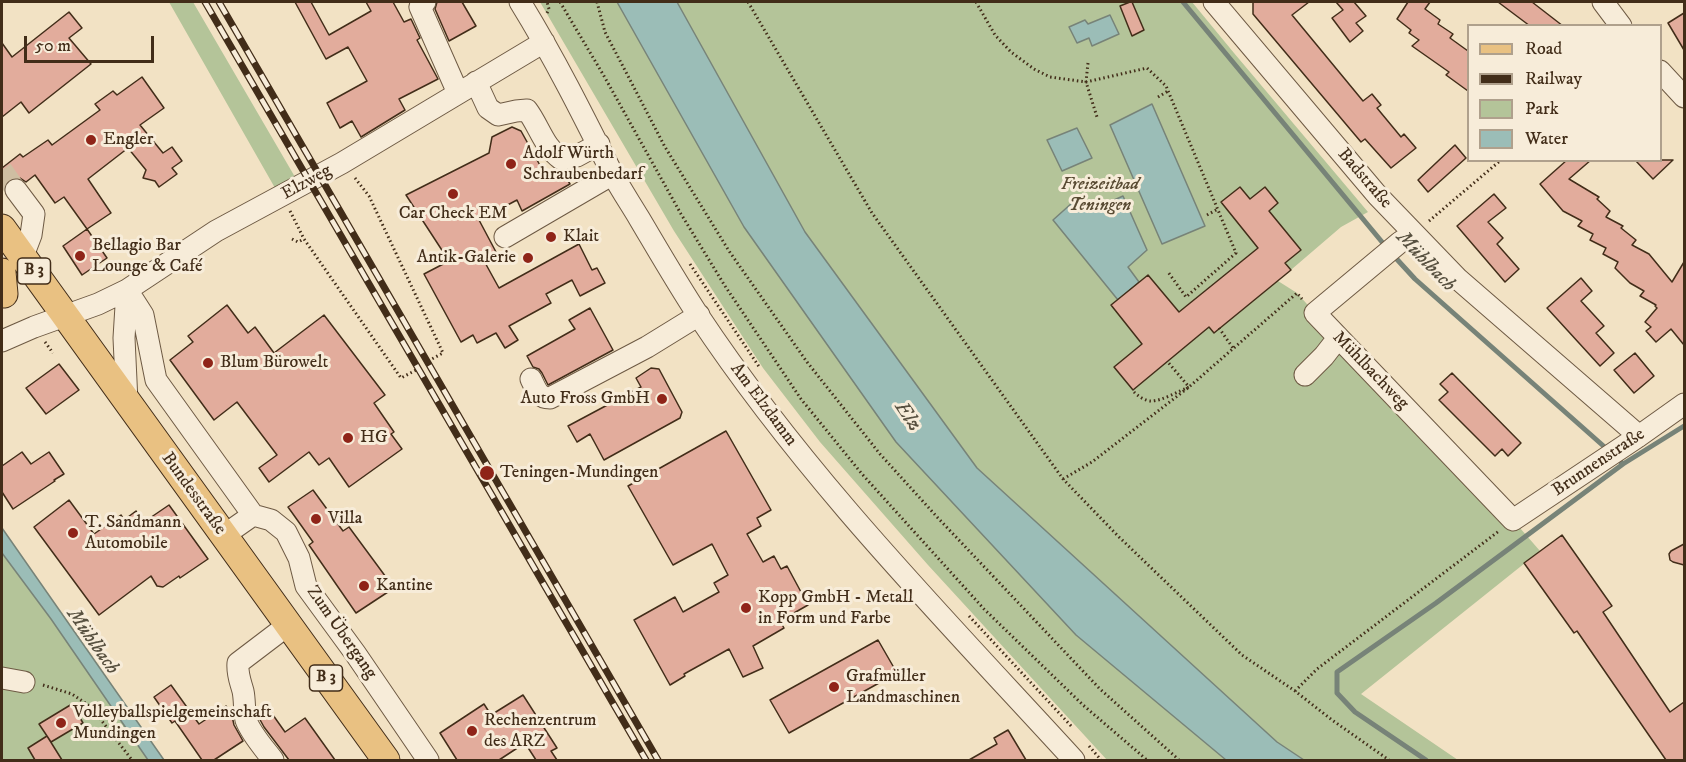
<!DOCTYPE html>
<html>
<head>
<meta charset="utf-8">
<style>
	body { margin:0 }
	#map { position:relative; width:1686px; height:762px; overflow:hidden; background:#f2e2c4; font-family:"IM FELL DW Pica",serif }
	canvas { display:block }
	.frame { position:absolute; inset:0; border:3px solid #422d19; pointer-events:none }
	.legend { position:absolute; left:1467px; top:24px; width:195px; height:138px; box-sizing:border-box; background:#f7ecd9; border:2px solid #afa08c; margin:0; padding:8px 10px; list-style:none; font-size:18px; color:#422d19 }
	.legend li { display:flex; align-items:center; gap:12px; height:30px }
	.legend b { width:30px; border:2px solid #afa08c }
	.scale { position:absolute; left:24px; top:36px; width:130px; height:27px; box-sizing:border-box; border:3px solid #422d19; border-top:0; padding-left:8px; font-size:18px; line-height:21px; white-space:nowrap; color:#422d19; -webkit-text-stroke:4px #f7ecd9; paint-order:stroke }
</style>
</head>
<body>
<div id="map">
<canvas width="1686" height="762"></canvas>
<div class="frame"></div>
<ul class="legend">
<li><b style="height:8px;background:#e9c182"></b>Road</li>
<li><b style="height:8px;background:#422d19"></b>Railway</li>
<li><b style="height:16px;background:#b4c499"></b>Park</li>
<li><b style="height:16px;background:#9bbdb7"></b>Water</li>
</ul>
<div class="scale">50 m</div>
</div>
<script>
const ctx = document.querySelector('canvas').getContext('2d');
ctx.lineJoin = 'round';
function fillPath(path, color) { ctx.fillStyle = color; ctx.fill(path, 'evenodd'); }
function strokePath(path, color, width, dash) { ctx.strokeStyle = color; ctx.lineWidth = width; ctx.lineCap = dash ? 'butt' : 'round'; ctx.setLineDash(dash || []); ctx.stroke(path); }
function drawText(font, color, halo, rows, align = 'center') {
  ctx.font = font + ' "IM FELL DW Pica",serif'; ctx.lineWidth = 6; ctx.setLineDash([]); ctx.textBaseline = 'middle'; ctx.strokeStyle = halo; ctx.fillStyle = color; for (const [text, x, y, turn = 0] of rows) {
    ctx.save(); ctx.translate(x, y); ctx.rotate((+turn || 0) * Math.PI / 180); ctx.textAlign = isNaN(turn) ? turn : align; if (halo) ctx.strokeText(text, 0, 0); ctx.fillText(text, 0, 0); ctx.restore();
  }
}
fillPath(new Path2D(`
	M169 2H193L295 177 275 188Z
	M540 2H617L744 227 1076 635 1226 760H1107L928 565 820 442 763 368 674 231Z
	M677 2H1192L1234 53 1368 212 1341 227 1278 281 1297 293 1315 313 1513 520 1540 551 1361 694 1458 760H1304L1277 742 977 468 805 232Z
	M2 553 51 619 148 760H2Z`), '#b4c499');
const water = new Path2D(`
	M617 2H677L805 232 977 468 1277 742 1304 760H1226L1076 635 896 442 744 227Z
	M1110 15 1119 34 1092 46 1089 38 1077 43 1069 27 1085 20 1088 24Z
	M1152 104 1205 226 1162 244 1110 125Z
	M1077 128 1092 158 1062 171 1047 140Z
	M1082 194 1094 209 1123 196 1147 250 1128 267 1139 282 1118 300 1053 220Z
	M2 528 164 760H148L51 619 2 553Z`);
fillPath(water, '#9bbdb7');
strokePath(water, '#778378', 1.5);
strokePath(new Path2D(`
	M1183 2 1387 248
	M1393 255 1415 279 1608 450
	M1615 456 1623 464 1684 426
	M1426 760 1355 712 1337 693V672L1436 603 1623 464`), '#778378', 5);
const building = new Path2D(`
	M295 2H311L329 35 371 11 366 2H393L404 22 411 19 420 38 417 40 438 79 399 99 405 110 361 137 352 121 340 128 327 103 367 81 348 47 326 59Z
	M437 2H462L476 26 449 41 435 9Z
	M1130 2H1132L1144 30 1132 36 1120 6Z
	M1253 2H1309L1292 15 1363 101 1372 94 1381 105 1377 108 1401 137 1404 134 1416 148 1391 168 1365 139 1361 142 1253 14Z
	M1336 2H1354L1366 16 1356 23 1363 31 1350 42 1332 18 1343 10Z
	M1408 2H1430L1425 9 1440 20 1438 24 1453 34 1450 38 1468 51V91L1446 75 1449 72 1412 46 1419 40 1409 33 1411 30 1397 19Z
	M1498 2H1532L1563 26H1530Z
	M69 12 82 28 69 38 91 64 29 113 21 102 2 117V43L12 57Z
	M1684 13V50L1668 23Z
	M142 77 164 108 140 125 163 153 172 147 182 161 172 168 177 174 159 187 155 181 143 178 146 170 128 148 88 179 111 213 87 229 64 197 55 203 35 175 26 182 20 178 15 177 9 180 5 184 4 188 2 185V168L20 154 23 157 48 140 52 145 100 110 95 104 113 91 117 95Z
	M512 127 521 131 547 178 558 171 563 172 570 184 522 211 517 200 479 220 496 252 483 259 499 288 579 244 592 270 597 268 605 283 580 296 572 280 546 294 551 303 509 326 518 340 505 348 496 333 477 343 473 335 461 342 424 274 449 261 406 195 489 153 492 137Z
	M1455 145 1466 158 1428 192 1418 180Z
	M1567 160H1591L1569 179 1599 197 1597 199 1610 211 1606 217 1623 226 1621 228 1636 240 1632 245 1649 254 1672 282 1684 262V345L1671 329 1656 342 1646 331 1651 327 1645 322 1657 308 1655 306 1656 305 1640 296 1644 291 1630 283 1615 268 1618 262 1603 254 1606 248 1590 240 1593 234 1578 226 1582 221 1563 211 1540 184Z
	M1635 160H1673L1653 179Z
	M1240 187 1250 199 1265 187 1278 203 1269 211 1301 250 1285 263 1291 270 1214 333 1209 327 1133 390 1114 367 1142 344 1111 305 1148 275 1179 312 1258 248 1221 202Z
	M1494 194 1506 208 1488 222 1503 238 1497 244 1519 269 1505 282 1457 226Z
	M87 229 107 258 82 275 63 246Z
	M1581 278 1592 291 1581 301 1604 326 1596 333 1614 353 1600 366 1547 308Z
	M227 305 248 333 255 327 274 353 324 315 385 395 374 403 394 432 391 434 402 449 349 487 329 458 319 465 309 452 269 482 259 468 277 455 237 402 214 420 170 360 193 342 188 336Z
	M590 308 613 350 548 385 542 373 539 369 533 367 527 356 575 329 569 320Z
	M1635 353 1654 376 1634 393 1614 370Z
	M59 364 79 390 46 414 26 388Z
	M651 368 659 369 682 412 680 418 604 460 590 434 577 442 568 426 641 387 636 378Z
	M1452 373 1521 443 1508 456 1502 449 1495 456 1439 400 1448 392 1440 384Z
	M726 431 771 510 757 518 761 526 747 534 763 562 774 556 781 569 787 566 808 605 780 621 784 628 753 646 763 668 743 677 729 649 684 674 685 676 670 685 634 620 675 597 683 612 719 592 714 583 728 575 712 544 673 565 628 486Z
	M22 452 31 464 49 452 64 474 54 480 55 481 13 509 2 492V466Z
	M313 490 343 531 349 527 394 588 356 613 309 545 313 542 288 507Z
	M69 500 94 534 121 515 124 520 136 511 144 522 169 505 208 559 180 578 179 576 163 587 157 586 151 576 99 615 34 527Z
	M1562 535 1612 606 1603 612 1670 712 1684 702V760H1666L1577 631 1574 633 1524 563Z
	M1684 544V565L1673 562 1670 560 1669 554 1671 551Z
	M878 640 897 673 789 733 770 700Z
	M171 685 199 724 226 706 232 716 234 725 243 741 214 760H202L175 721 172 723 154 697Z
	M523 695 557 748 551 751 557 760H536L525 743 499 760H457L440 733 484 704 491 715Z
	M72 704 83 723 51 742 39 724Z
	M268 708 285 732 305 718 335 760H289L264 727 258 716V715Z
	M1008 730 1026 760H969L997 744 994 738Z
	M47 736 62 760H35L28 748Z`);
fillPath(building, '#e2ac9c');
strokePath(building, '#422d19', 1.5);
strokePath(new Path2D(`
	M2 170 16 190`), '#cfbea2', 21, [21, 10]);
const minor = new Path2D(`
	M425 2 420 7 458 93
	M520 2C554 57 583 115 612 173 620 188 630 203 639 218 658 250 677 283 698 315 806 478 943 617 1074 760
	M1214 2 1378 196 1458 279 1639 436
	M1603 2 1621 26
	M1660 71 1684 97
	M476 82 488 108 498 115 516 111 527 110C539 126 544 147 561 159L577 156 599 144
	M16 190 34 214 31 235 23 256
	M1413 233 1399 243 1315 313 1513 520 1639 436 1684 404
	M505 237 613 174
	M127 290 143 315 156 380 253 515
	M127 290 124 338 127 402
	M2 341 34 327 98 304 127 290 216 231 342 163 544 42
	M1305 375 1324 356 1338 338
	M531 379C536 389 538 398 550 398L647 347 699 315
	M223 536 253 515 271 520 286 532 299 558 306 586 355 653 428 760
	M2 678 24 682
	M273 760C264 748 251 734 246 720 244 712 245 700 243 691 240 680 237 674 238 663L288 625`);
const major = new Path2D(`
	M2 228 386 760
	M2 272 4 294`);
strokePath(minor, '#6e5a44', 23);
strokePath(major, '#422d19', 29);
strokePath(new Path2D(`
	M560 2 604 76 681 214 725 286 801 399 862 474 984 609 1083 705 1147 760
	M597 2 605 32 665 147 729 251 807 362 880 454 938 518 1099 688 1179 760
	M748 2 872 213 1063 479 1119 537 1242 655 1295 691 1332 720 1389 760
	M976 2 995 35 1011 52 1034 69 1050 77 1086 82 1147 68 1166 86 1236 253 1186 297 1168 272
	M547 13 549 9 547 2
	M1088 63 1086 82 1097 117
	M1158 97 1168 91
	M355 178 369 196 443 353 430 360
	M290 211 304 239 401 378 416 370
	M1207 215 1218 209
	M1429 221 1501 160
	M292 239 298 242 304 239
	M690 264 760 368
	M1219 328 1233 348
	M45 342 53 353
	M1134 392C1138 396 1145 401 1151 401 1162 401 1179 391 1189 387L1167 361
	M1063 479 1092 462 1189 387 1297 293 1302 299
	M969 616 1073 728
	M43 685 72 694 91 707 132 760
	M1295 691 1317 669 1499 531
	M1089 746 1101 760`), '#422d19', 3, [1.5, 3]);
strokePath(minor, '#f7ecd9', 21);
strokePath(major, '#e9c182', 27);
const rail = new Path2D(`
	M205 2 646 760
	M219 2 658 760`);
strokePath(rail, '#422d19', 7);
strokePath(rail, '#f7ecd9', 4.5, [14]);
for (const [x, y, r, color] of [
	[91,140,6,"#8f2418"],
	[511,164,6,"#8f2418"],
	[453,194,6,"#8f2418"],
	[551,237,6,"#8f2418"],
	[80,256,6,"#8f2418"],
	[528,258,6,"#8f2418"],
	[208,363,6,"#8f2418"],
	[662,399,6,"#8f2418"],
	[348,438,6,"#8f2418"],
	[487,473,8,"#8f2418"],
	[316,519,6,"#8f2418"],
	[73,533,6,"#8f2418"],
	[364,586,6,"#8f2418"],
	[746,608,6,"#8f2418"],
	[834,687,6,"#8f2418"],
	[61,723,6,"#8f2418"],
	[472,731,6,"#8f2418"]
]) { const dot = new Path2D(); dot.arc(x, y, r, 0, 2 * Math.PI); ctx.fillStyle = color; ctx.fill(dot); strokePath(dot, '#f7ecd9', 2); }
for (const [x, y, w] of [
	[34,271,33],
	[326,678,33]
]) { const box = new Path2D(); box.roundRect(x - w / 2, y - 13, w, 26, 4.5); ctx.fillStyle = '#f7ecd9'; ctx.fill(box); strokePath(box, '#422d19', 1.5); }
drawText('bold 16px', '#422d19', null, [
	["B 3",34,271],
	["B 3",326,678]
]);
drawText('18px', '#422d19', '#f7ecd9', [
	["Engler",103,140],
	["Adolf Würth",523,154],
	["Schraubenbedarf",523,175],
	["Car Check EM",453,214,"center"],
	["Klait",563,237],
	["Bellagio Bar",92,246],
	["Lounge & Café",92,267],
	["Antik-Galerie",516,258,"right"],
	["Blum Bürowelt",220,363],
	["Auto Fross GmbH",650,399,"right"],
	["HG",360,438],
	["Teningen-Mundingen",500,473],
	["Villa",328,519],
	["T. Sandmann",85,523],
	["Automobile",85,544],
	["Kantine",376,586],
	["Kopp GmbH - Metall",758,598],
	["in Form und Farbe",758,619],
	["Grafmüller",846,677],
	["Landmaschinen",846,698],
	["Volleyballspielgemeinschaft",73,713],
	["Mundingen",73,734],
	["Rechenzentrum",484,721],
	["des ARZ",484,742]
], 'left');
drawText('18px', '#422d19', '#f7ecd9', [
	["Badstraße",1364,179,49],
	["Elzweg",307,183,-29],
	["Mühlbachweg",1370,371,46],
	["Am Elzdamm",763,405,53],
	["Brunnenstraße",1599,463,-34],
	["Bundesstraße",193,494,54],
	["Zum Übergang",341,633,55]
]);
drawText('italic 18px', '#594b33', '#f7ecd9', [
	["Freizeitbad",1100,185],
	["Teningen",1100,206]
]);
drawText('italic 20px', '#585140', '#f7ecd9', [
	["Mühlbach",1425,262,46],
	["Elz",907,417,56],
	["Mühlbach",92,642,55]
]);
</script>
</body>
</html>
